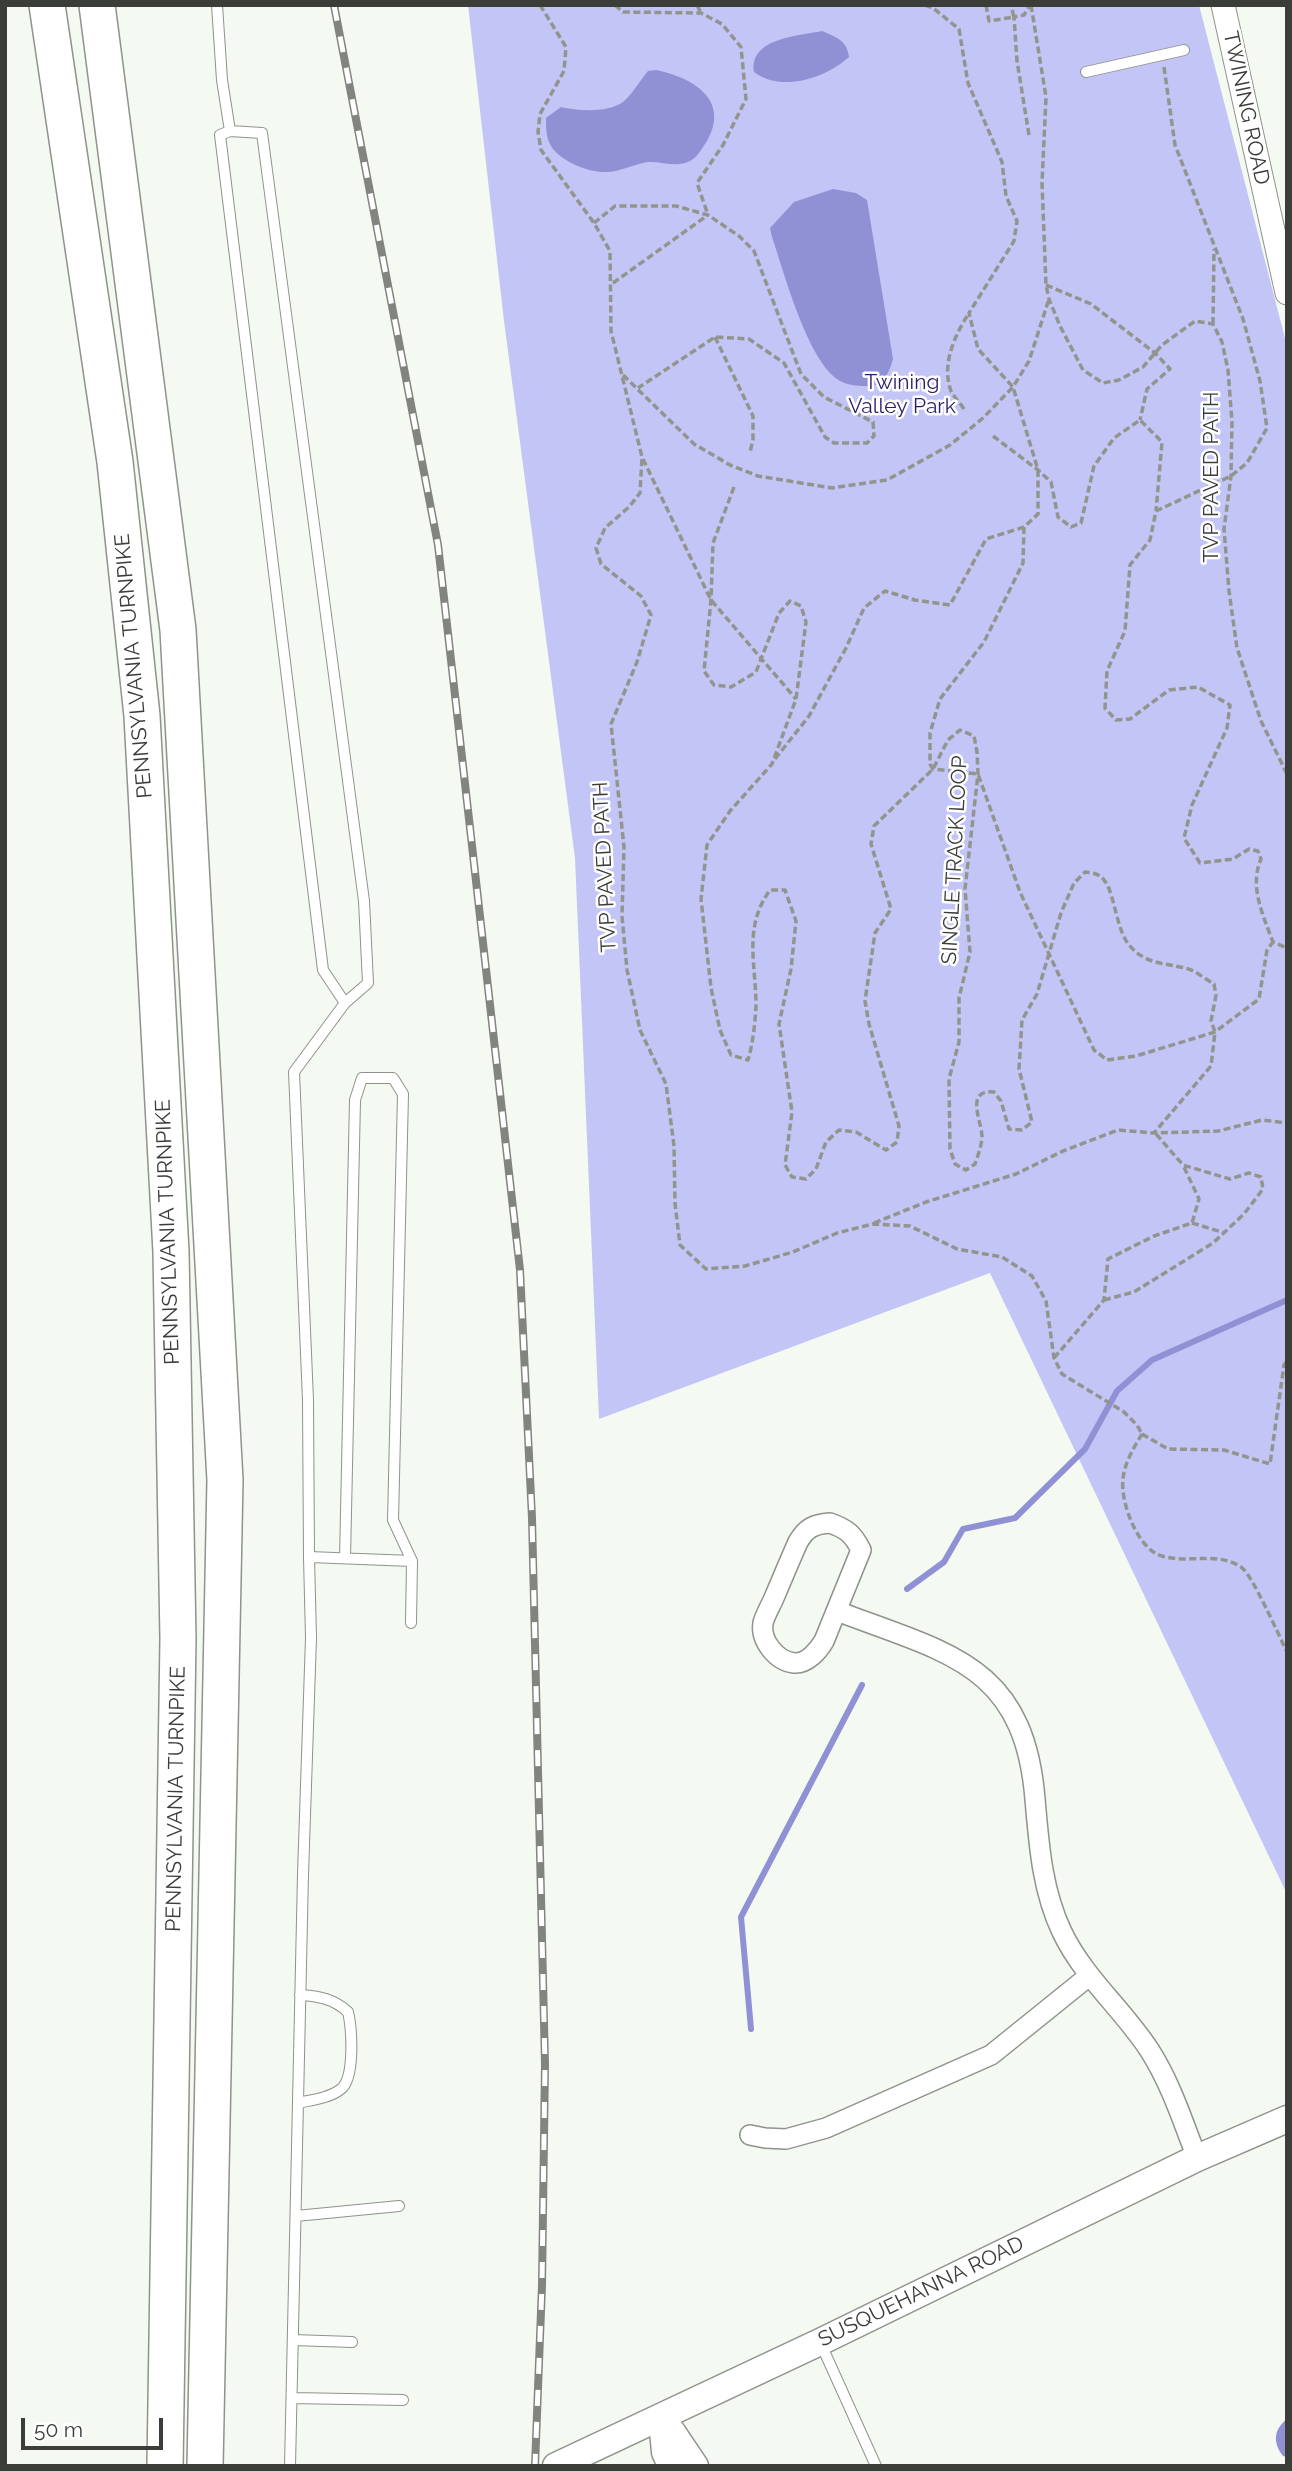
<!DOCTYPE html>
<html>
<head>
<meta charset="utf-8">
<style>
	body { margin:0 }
	#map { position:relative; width:1292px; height:2471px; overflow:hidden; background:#f4faf1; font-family:Raleway,sans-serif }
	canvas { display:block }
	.frame { position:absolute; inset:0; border:7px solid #3b3d39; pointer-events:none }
	.scale { position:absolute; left:21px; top:2418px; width:142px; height:32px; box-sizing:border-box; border:4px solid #3b3d39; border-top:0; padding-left:9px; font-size:21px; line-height:24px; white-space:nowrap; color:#3b3d39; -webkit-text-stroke:5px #fff; paint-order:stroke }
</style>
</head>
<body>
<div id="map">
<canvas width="1292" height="2471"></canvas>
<div class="frame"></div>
<div class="scale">50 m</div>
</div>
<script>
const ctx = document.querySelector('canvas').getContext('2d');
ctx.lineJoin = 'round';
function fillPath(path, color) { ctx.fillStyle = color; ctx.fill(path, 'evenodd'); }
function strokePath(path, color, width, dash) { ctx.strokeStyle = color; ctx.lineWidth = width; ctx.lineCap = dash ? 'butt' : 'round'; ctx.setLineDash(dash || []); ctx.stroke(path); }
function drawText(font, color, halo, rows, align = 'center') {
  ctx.font = font + ' Raleway,sans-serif'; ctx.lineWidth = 5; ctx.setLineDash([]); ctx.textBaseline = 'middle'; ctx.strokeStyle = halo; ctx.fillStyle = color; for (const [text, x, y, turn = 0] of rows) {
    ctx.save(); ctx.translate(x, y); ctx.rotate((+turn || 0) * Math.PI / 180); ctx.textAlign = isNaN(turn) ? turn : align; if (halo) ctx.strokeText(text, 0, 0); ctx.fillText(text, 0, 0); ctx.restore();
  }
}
fillPath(new Path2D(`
	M468 5H1199L1287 346V1894L990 1273 599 1419 575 858 504 321Z`), '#c3c5f7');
fillPath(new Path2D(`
	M822 31C836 37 847 40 849 57 826 78 781 93 754 72 749 38 798 36 822 31Z
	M656 70C692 77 731 100 707 141 702 148 698 157 690 161 677 168 661 161 648 162 634 164 620 172 606 172 590 173 563 162 553 149 546 140 546 129 546 118L561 107C578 111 608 113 623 102 632 95 640 80 648 71Z
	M833 189 856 193 867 200 893 359C889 373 883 388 866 386 857 386 847 385 840 381 808 363 784 272 772 237L770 228 794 202Z
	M1287 2419V2457L1283 2456C1273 2443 1273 2430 1287 2419Z`), '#9091d4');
strokePath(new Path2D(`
	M907 1589 944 1562 963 1529 1015 1518 1085 1449 1117 1391 1152 1360 1287 1300
	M751 2029 741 1917 862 1685`), '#9091d4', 6);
const service = new Path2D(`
	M217 5 222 80 230 131
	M1086 72 1184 50
	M309 1557 308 1400 294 1072 345 1003 323 970 220 135 230 131 262 133 364 901 368 983 345 1003
	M345 1558 355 1100 362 1078H393L403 1094 393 1520 412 1561
	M298 2103C311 2100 330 2098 341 2089 355 2078 352 2029 348 2012 334 1999 319 1996 300 1995
	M296 2216 399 2206
	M293 2340 352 2342
	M820 2342 876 2466
	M292 2398 403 2400
	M290 2466 303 1874 311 1638 309 1557 412 1561 411 1623`);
const minor = new Path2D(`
	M830 1523C847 1529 853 1534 861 1550L824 1641C818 1651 807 1664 794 1663 776 1661 760 1640 763 1623 765 1615 771 1605 774 1598 782 1579 790 1560 798 1542 806 1528 814 1524 830 1523Z
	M837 1611C946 1653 1024 1663 1035 1799 1039 1845 1042 1890 1062 1932 1084 1978 1123 2009 1150 2051 1171 2084 1183 2122 1197 2158
	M750 2135 765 2138 786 2139 826 2128 991 2055 1089 1976`);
const tertiary = new Path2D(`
	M1223 5 1287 293`);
const secondary = new Path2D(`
	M662 2417 695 2466
	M662 2419 665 2452 671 2466
	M556 2466 820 2342 1197 2158 1287 2119`);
const motorway = new Path2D(`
	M47 5 115 462 142 716 171 1252 178 1639 165 2466
	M97 5 178 630 225 1480 205 2466`);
strokePath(service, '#8e938b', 12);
strokePath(minor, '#8e938b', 22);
strokePath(tertiary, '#8e938b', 25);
strokePath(secondary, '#8e938b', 29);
strokePath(motorway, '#8e938b', 38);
strokePath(new Path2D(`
	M540 5 566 47 564 71 540 114 538 132 541 150 594 223 610 251 611 331 642 457 640 493 629 507 605 528 596 548 601 564 641 596 651 615 637 662 611 724 624 847 622 916 627 970 640 1030 666 1084 674 1146 675 1203 680 1245 706 1269 745 1266 793 1252 837 1233 873 1224 910 1226 957 1249 1002 1257 1032 1276 1046 1301 1054 1358 1062 1374 1124 1412 1137 1425 1142 1434
	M615 5 623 12 701 13 722 24 741 47 746 99 723 145 697 183 708 215
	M697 5 701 13
	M986 5 989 21 1014 17 1011 5
	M1031 5 1046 97 1042 183 1046 285 1049 299 1060 326 1083 370 1103 383 1119 380 1143 367 1162 345 1195 321 1213 324 1222 342 1228 370 1232 422 1231 476 1224 529 1229 591 1237 648 1261 721 1287 774
	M1164 67 1175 145 1243 319 1260 381 1267 428 1247 463 1231 476 1156 511 1150 540 1130 565 1125 631 1107 671 1105 708 1116 720 1130 719 1169 690 1198 687 1230 705 1227 728 1192 805 1184 838 1200 863 1233 859 1249 849 1258 851 1261 859C1249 887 1263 915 1273 942L1287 948
	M1029 135 1017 61 1014 17 1024 15 1030 5
	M594 223 615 206H676L708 215 739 236 754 251 801 374 824 397 873 422 874 436 867 443H834L825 437 784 363 749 339 715 337 638 388
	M613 283 708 215
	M1046 285 1091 304 1155 353 1170 369 1147 389 1140 420
	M1213 324 1214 249
	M715 337 753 416V440L750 452
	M623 375 694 444 730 465 758 476 832 488 887 480 950 445 983 418 1013 387 1029 361 1049 299
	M964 409C960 403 954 397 951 391 941 364 955 335 969 313
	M993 436 1038 470 1051 482 1058 517 1071 527 1081 523 1094 466 1114 438 1140 420 1162 442 1156 511
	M643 459 711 600 796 699
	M734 487 713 543 711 600 704 671 714 685 731 687 756 672 779 613 790 601 801 606 806 622 796 699 772 764 730 811 707 845 701 899 711 988 720 1030 731 1055 748 1060C753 1043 755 1024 756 1006 756 964 743 927 770 890H785L796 921 791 969 779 1024 792 1112 785 1165 792 1177 806 1179 816 1169 826 1142 839 1130 856 1132 886 1150 897 1142 899 1126 869 1024 865 1001 875 933 891 909 871 844 874 826 933 769 948 740 960 730 974 736 977 752 978 774 965 889 970 952 959 998V1042L949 1079 950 1149 955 1164 966 1170 975 1164C978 1155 982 1145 982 1136 981 1120 965 1089 994 1092L1001 1101 1009 1129 1022 1130 1032 1122 1019 1069 1022 1020 1037 994 1061 913 1074 883 1085 872C1092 873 1099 873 1104 880 1115 893 1116 931 1130 946 1145 964 1164 963 1185 968 1195 970 1205 979 1214 984L1216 995 1211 1021 1215 1032 1211 1066 1154 1133
	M1024 527 1023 563 984 642 940 699 930 733V764L933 769 978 774 1020 892 1094 1050 1107 1060 1136 1056 1215 1032 1259 999 1267 950 1273 942
	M775 759 809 716 846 648 864 608 885 591 915 600 950 605 986 539 1024 527 1038 514V470L1013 387 978 349 969 313 1014 241 1017 221 1006 196 1002 162 968 83 959 29 933 8 925 5
	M874 1223 926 1202 1016 1174 1063 1151 1118 1130 1154 1133 1218 1131 1262 1120 1287 1123
	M1192 1223 1225 1233
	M1104 1300 1134 1292 1213 1243 1244 1214 1263 1189 1261 1177 1249 1173 1230 1179 1183 1165 1156 1134
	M1054 1358 1104 1300 1108 1259 1154 1236 1192 1223 1199 1199 1183 1165
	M1142 1434C1134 1447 1124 1464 1123 1479 1120 1502 1138 1550 1162 1556 1189 1564 1217 1551 1241 1567 1252 1574 1279 1636 1287 1652
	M1142 1434 1168 1449 1224 1450 1270 1464 1284 1365 1287 1361`), '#91958e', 3.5, [7, 3.5]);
strokePath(service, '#fff', 10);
strokePath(minor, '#fff', 19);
strokePath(tertiary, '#fff', 23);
strokePath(secondary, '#fff', 26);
strokePath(motorway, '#fff', 35);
const rail = new Path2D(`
	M334 5 438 545 520 1270 532 1518 545 2064 542 2285 535 2466`);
strokePath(rail, '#82857f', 8);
strokePath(rail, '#fff', 5, [16]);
drawText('21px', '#3b3d39', '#fff', [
	["TWINING ROAD",1246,108,78],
	["TVP PAVED PATH",1212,477,-90],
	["PENNSYLVANIA TURNPIKE",134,666,-95],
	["SINGLE TRACK LOOP",955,860,-87],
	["TVP PAVED PATH",605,867,-93],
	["PENNSYLVANIA TURNPIKE",168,1232,-92],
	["PENNSYLVANIA TURNPIKE",176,1799,-89],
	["SUSQUEHANNA ROAD",921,2292,-26]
]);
drawText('21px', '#2a1d6a', '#fff', [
	["Twining",902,383],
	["Valley Park",902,407]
]);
</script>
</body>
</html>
